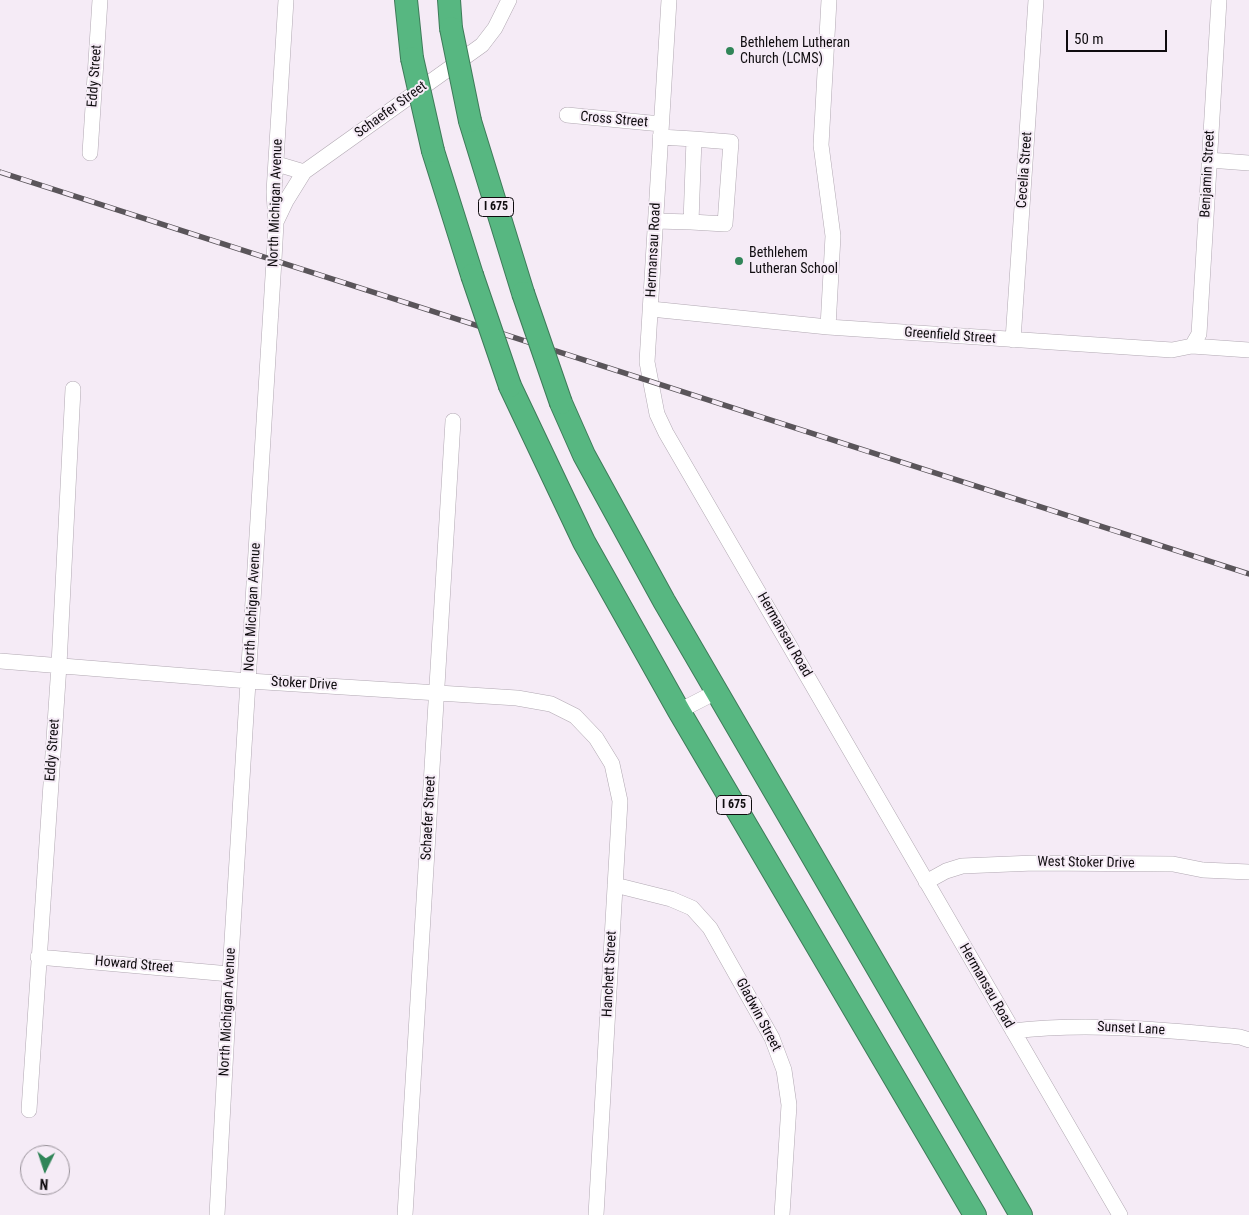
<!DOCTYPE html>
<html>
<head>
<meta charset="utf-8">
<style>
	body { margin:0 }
	#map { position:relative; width:1249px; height:1215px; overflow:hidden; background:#f5ebf6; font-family:"Roboto Condensed",sans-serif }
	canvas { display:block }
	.north { position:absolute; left:20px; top:1145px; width:50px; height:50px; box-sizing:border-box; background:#f5ebf6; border:1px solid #99929a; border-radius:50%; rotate:184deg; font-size:14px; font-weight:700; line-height:20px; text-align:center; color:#0f0c0f }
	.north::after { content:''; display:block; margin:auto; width:18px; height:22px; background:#308558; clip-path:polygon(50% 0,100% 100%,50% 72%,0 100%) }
	.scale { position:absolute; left:1066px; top:30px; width:101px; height:22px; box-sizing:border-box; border:2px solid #0f0c0f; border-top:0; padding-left:6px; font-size:15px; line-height:18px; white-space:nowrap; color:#0f0c0f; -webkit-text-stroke:4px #f5ebf6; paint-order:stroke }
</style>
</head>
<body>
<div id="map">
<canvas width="1249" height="1215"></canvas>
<div class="north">N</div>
<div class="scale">50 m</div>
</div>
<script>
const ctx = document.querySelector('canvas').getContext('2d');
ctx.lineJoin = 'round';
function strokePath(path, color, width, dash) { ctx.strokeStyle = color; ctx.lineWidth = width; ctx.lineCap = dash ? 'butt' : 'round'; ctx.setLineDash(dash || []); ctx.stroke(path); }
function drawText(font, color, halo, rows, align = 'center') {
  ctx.font = font + ' "Roboto Condensed",sans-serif'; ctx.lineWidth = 4; ctx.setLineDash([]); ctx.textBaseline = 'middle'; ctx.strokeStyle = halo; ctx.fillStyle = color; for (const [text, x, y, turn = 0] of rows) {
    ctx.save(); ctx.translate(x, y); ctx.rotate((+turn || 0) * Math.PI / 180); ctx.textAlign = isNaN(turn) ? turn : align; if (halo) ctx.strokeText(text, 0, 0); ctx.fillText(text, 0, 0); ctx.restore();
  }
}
const minor = new Path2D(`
	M669 0 647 362 657 414 666 433 1120 1215
	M567 115 661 124
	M90 153 100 0
	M1209 160 1249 163
	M277 164 304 172
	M656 221 691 222 694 139 660 137
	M276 222 286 201 304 172 482 45 495 28 509 0
	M691 222 725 224 731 142 694 139
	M651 309 828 327 1172 350 1192 346 1249 350
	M828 327 833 236 821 145 829 0
	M1013 340 1036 0
	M1192 346 1199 334 1219 0
	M0 661 249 681 517 698 551 704 575 716 596 738 612 764 620 801 596 1215
	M679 711 716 692
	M926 882 946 871 962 866 1034 863 1173 864 1203 870 1249 872
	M615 885 671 899 692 908 710 928 772 1038 784 1070 789 1105 782 1215
	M38 957 230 974
	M1013 1031C1088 1022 1164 1030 1240 1037L1249 1040
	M29 1110 59 665 73 389
	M217 1215 230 974 274 260 276 223 274 192 286 0
	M405 1215 453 421`);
const highway = new Path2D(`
	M406 0 412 58
	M449 0 451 28
	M470 121 523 293
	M433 151 472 275
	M510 386 584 542 679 711 975 1215
	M561 403 584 455 664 601 1021 1215`);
strokePath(minor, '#b1a8b2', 16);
strokePath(highway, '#3e7b59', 24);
strokePath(minor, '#fff', 15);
strokePath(highway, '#57b781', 22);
const rail = new Path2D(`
	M0 172 1249 574`);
strokePath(rail, '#5a555a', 5.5);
strokePath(rail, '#f5ebf6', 4, [11]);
const highwayBridge = new Path2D(`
	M451 28 470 121
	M412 58 433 151
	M472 275 510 386
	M523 293 561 403`);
strokePath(highwayBridge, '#3e7b59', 24, []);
strokePath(highwayBridge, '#57b781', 22);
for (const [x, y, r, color] of [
	[730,51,5,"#308558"],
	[739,261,5,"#308558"]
]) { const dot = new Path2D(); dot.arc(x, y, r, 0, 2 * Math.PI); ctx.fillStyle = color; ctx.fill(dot); strokePath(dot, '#f5ebf6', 2); }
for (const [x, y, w] of [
	[496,207,35],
	[734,805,35]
]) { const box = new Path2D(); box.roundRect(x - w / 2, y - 9.5, w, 19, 4); ctx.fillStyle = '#f5ebf6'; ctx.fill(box); strokePath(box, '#0f0c0f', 1); }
drawText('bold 12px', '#0f0c0f', null, [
	["I 675",496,207],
	["I 675",734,805]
]);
drawText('14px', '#0f0c0f', '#f5ebf6', [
	["Bethlehem Lutheran",740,43],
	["Church (LCMS)",740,59],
	["Bethlehem",749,253],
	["Lutheran School",749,269]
], 'left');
drawText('14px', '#0f0c0f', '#f5ebf6', [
	["Eddy Street",95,76,-86],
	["Schaefer Street",391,110,-36],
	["Cross Street",614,120,5],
	["Cecelia Street",1025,170,-86],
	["Benjamin Street",1208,174,-87],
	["North Michigan Avenue",276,203,-88],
	["Hermansau Road",654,250,-87],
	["Greenfield Street",950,336,4],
	["North Michigan Avenue",253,607,-87],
	["Hermansau Road",784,635,60],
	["Stoker Drive",304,684,3],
	["Eddy Street",53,750,-86],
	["Schaefer Street",429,818,-87],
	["West Stoker Drive",1086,863,1],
	["Howard Street",134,965,5],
	["Hanchett Street",610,974,-87],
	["Hermansau Road",986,986,60],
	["North Michigan Avenue",228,1012,-87],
	["Gladwin Street",758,1015,62],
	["Sunset Lane",1131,1029,3]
]);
</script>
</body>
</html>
